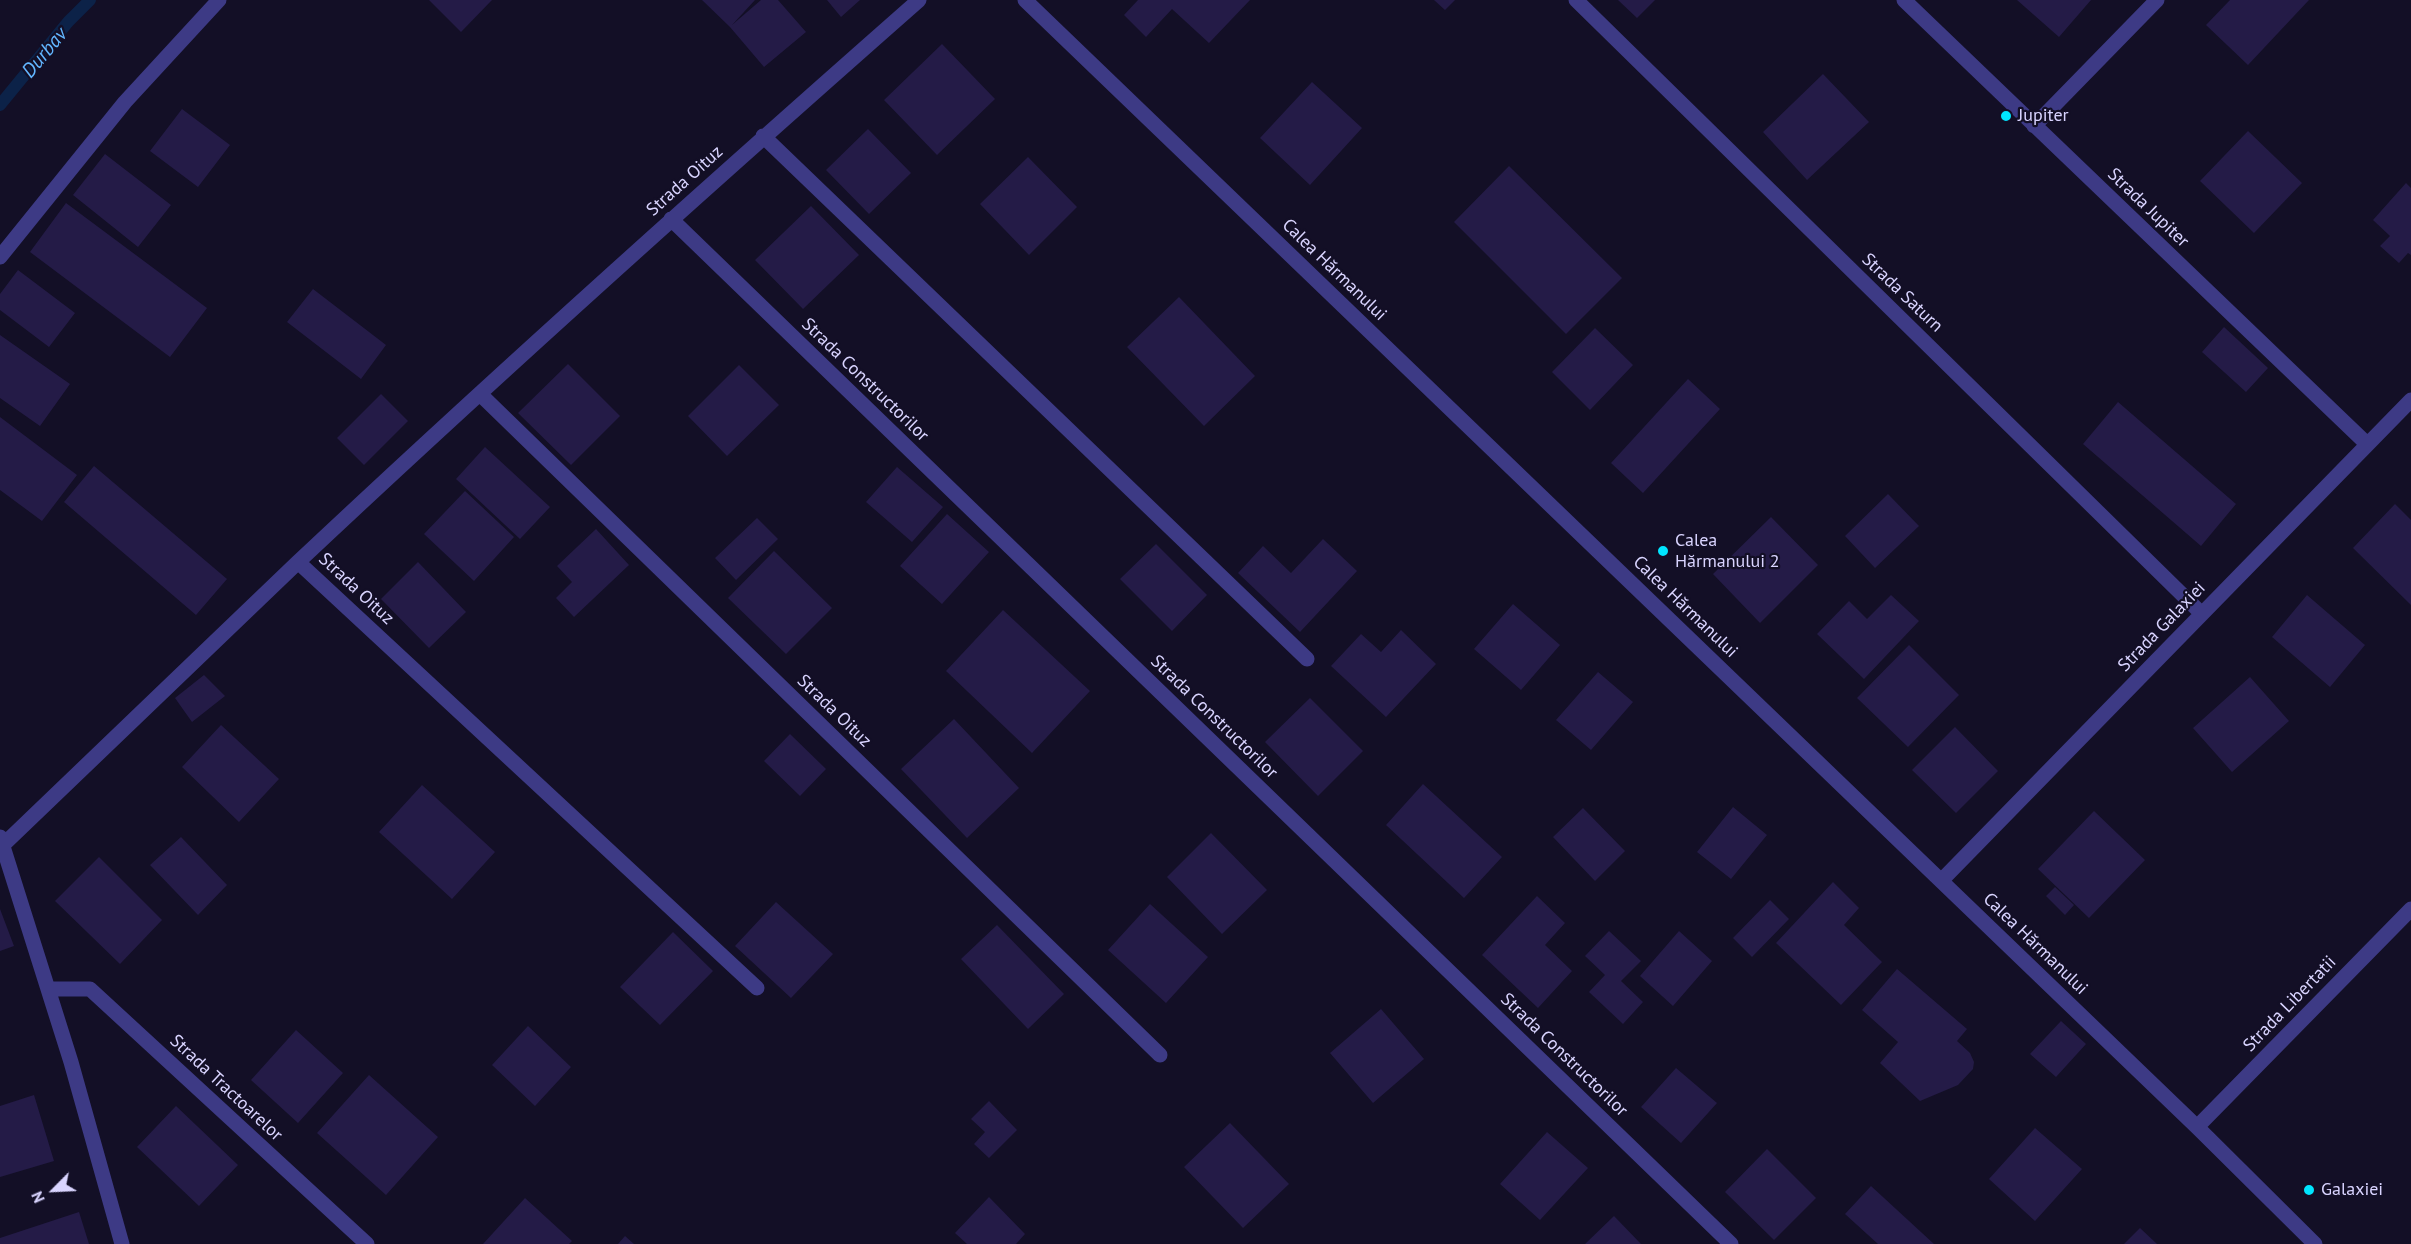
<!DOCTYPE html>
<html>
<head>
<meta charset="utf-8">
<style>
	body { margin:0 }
	#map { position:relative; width:2411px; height:1244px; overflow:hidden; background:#130f26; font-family:"PT Sans",sans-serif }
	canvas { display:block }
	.north { position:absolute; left:24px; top:1160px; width:60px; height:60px; -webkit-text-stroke:4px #130f26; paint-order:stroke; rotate:246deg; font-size:16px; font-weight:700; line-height:24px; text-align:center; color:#d9d4ff }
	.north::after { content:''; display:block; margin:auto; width:21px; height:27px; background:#d9d4ff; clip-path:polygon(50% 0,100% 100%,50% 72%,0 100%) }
</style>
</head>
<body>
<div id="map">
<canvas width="2411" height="1244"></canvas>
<div class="north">N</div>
</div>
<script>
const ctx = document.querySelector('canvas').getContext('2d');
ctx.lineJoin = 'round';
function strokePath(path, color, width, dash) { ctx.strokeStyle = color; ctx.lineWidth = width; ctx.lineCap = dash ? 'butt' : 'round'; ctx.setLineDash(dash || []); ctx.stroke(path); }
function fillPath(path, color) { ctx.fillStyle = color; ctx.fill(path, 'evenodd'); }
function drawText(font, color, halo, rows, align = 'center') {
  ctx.font = font + ' "PT Sans",sans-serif'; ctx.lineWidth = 4.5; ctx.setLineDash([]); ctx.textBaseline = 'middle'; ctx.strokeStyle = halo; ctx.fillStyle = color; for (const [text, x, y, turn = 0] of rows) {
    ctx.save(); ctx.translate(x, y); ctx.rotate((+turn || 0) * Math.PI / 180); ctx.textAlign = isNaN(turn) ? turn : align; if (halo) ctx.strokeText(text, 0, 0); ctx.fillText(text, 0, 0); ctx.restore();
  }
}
strokePath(new Path2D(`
	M0 105 68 22 90 0`), '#0c2248', 12);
fillPath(new Path2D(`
	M429 0H492L461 32Z
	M702 0H755L732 25 761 0H778L806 32 764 67 730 27Z
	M827 0H860L841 17Z
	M1138 0H1250L1209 43 1172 9 1146 37 1124 15Z
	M1434 0H1455L1445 10Z
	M1618 0H1655L1637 18Z
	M2017 0H2091L2059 37Z
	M2230 0H2309L2248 65 2206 25Z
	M942 44 995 99 937 155 884 100Z
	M1823 74 1869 122 1807 180 1763 132Z
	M1312 82 1362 128 1310 185 1260 138Z
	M182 109 230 145 198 187 150 151Z
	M868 129 911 173 869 214 826 170Z
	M2248 131 2302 183 2254 233 2200 181Z
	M105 154 171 205 138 247 73 195Z
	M1028 157 1077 207 1029 255 980 204Z
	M1509 166 1622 278 1566 334 1454 222Z
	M2406 183 2411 188V255L2408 253 2399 263 2380 246 2390 236 2373 220Z
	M66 203 207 308 170 357 30 252Z
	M811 206 859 255 803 309 755 260Z
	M18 270 75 313 49 347 0 310V294Z
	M313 289 386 345 361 379 287 322Z
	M1179 297 1255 376 1204 426 1127 347Z
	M2224 327 2268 368 2246 392 2202 352Z
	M1595 328 1633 365 1590 410 1552 372Z
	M0 335 70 384 40 426 0 398Z
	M568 364 620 416 571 465 518 413Z
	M739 365 779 405 727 456 688 416Z
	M1688 379 1720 409 1643 493 1611 463Z
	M381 394 408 421 364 465 337 438Z
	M2118 402 2236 504 2201 546 2083 444Z
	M0 417 77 475 42 521 0 490Z
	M485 447 550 507 520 539 456 479Z
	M94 466 227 579 196 615 64 502Z
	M897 467 943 507 912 542 866 502Z
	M465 491 514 537 474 581 424 534Z
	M1888 494 1919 526 1875 568 1845 536Z
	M2395 504 2411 520V605L2353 548Z
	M947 514 989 552 942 604 900 566Z
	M1771 517 1818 565 1760 623 1713 574Z
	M757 518 778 539 736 580 715 558Z
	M596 529 629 565 574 617 556 598 572 582 557 566Z
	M1323 539 1357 571 1300 632 1238 573 1263 546 1291 573Z
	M1156 544 1207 595 1172 631 1120 579Z
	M774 551 832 608 786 654 728 598Z
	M418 562 466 612 429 648 381 599Z
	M1891 595 1919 621 1864 679 1817 634 1849 601 1867 619Z
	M2307 595 2365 645 2330 687 2272 637Z
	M1513 604 1560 645 1521 690 1474 649Z
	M1003 610 1090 691 1032 753 946 671Z
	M1401 630 1436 664 1386 717 1331 666 1361 634 1381 652Z
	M1909 645 1959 695 1908 747 1857 698Z
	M1598 672 1633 702 1591 750 1556 720Z
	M204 675 225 696 192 722 175 698Z
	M2250 677 2289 721 2232 772 2193 728Z
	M1310 698 1363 751 1318 796 1265 742Z
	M954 719 1019 788 967 838 901 769Z
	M221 725 279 779 239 822 182 767Z
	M1955 727 1998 771 1956 813 1912 770Z
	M790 734 826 769 800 796 764 761Z
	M1423 784 1502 857 1464 898 1386 825Z
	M422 785 495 852 452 899 379 832Z
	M1733 807 1767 835 1731 879 1697 852Z
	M1583 808 1625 851 1595 881 1553 837Z
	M2094 811 2145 860 2089 918 2038 869Z
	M1211 833 1267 890 1222 934 1167 877Z
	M181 837 227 885 198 915 150 865Z
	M99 857 162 920 120 964 55 901Z
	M1833 882 1859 908 1844 925 1882 962 1841 1005 1776 943Z
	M2055 887 2074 905 2065 915 2046 896Z
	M1537 896 1565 923 1545 945 1572 971 1538 1008 1482 955Z
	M1770 900 1789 919 1752 957 1733 938Z
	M776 902 833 954 791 998 735 946Z
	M1150 904 1208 957 1166 1003 1108 950Z
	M0 909 14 946 0 951Z
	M997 925 1064 994 1028 1029 961 959Z
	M1609 931 1641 961 1621 981 1643 1002 1623 1024 1589 992 1605 975 1585 956Z
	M1679 931 1712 961 1673 1006 1640 976Z
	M673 932 713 971 660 1025 620 987Z
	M1897 969 1967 1029 1957 1041 1970 1053 1974 1062 1973 1069 1958 1085 1920 1101 1880 1063 1898 1042 1862 1010Z
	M1381 1009 1424 1059 1373 1103 1330 1053Z
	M2061 1021 2086 1044 2056 1077 2030 1054Z
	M528 1026 571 1067 535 1106 492 1065Z
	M296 1030 343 1073 298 1123 251 1080Z
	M1676 1068 1717 1103 1681 1143 1641 1107Z
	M369 1075 438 1137 386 1195 317 1133Z
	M34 1095 54 1161 0 1177V1106Z
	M989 1101 1017 1130 989 1158 974 1144 985 1132 971 1119Z
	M176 1106 238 1165 199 1206 137 1147Z
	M1230 1123 1289 1184 1243 1228 1184 1167Z
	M2035 1128 2082 1169 2035 1221 1989 1179Z
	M1547 1132 1588 1168 1540 1220 1500 1184Z
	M1767 1149 1816 1198 1774 1240 1725 1192Z
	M1871 1186 1934 1244H1878L1845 1214Z
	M989 1197 1025 1234 1016 1244H967L955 1233Z
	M525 1198 572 1241 569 1244H483Z
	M79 1212 89 1244H0V1238Z
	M1614 1216 1641 1244H1585Z
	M2140 1228 2157 1244H2124Z
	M625 1236 634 1244H618Z`), '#241b47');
strokePath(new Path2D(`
	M1025 0 2197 1127 2315 1244
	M1576 0 2202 614
	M1904 0 2367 444
	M2034 126 2157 0
	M763 136 1307 659
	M671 219 1731 1244
	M0 257 125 102 219 0
	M480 394 1160 1055
	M298 562 757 988
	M0 837 71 1062 122 1244
	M4 844C102 751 199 656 297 563 501 371 709 185 919 0
	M1941 881 2411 400
	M49 989H90L367 1244
	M2197 1127 2411 909`), '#3d3a85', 15);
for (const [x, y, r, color] of [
	[2006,116,6,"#00e5ff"],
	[1663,551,6,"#00e5ff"],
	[2309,1190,6,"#00e5ff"]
]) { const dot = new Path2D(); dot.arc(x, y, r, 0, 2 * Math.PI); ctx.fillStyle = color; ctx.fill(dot); strokePath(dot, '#130f26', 2); }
drawText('18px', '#d9d4ff', '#130f26', [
	["Jupiter",2018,116],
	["Calea",1675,541],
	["Hărmanului 2",1675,562],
	["Galaxiei",2321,1190]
], 'left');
drawText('18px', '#d9d4ff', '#130f26', [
	["Strada Oituz",685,181,-42],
	["Strada Jupiter",2148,208,44],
	["Calea Hărmanului",1334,270,44],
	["Strada Saturn",1902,293,44],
	["Strada Constructorilor",865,380,44],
	["Strada Oituz",356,589,43],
	["Calea Hărmanului",1685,607,44],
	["Strada Galaxiei",2162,627,-46],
	["Strada Oituz",834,711,44],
	["Strada Constructorilor",1214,717,44],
	["Calea Hărmanului",2035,944,44],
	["Strada Libertatii",2290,1004,-46],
	["Strada Constructorilor",1564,1055,44],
	["Strada Tractoarelor",226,1088,43]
]);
drawText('italic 20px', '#62b6ff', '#130f26', [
	["Durbav",45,53,-50]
]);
</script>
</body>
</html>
